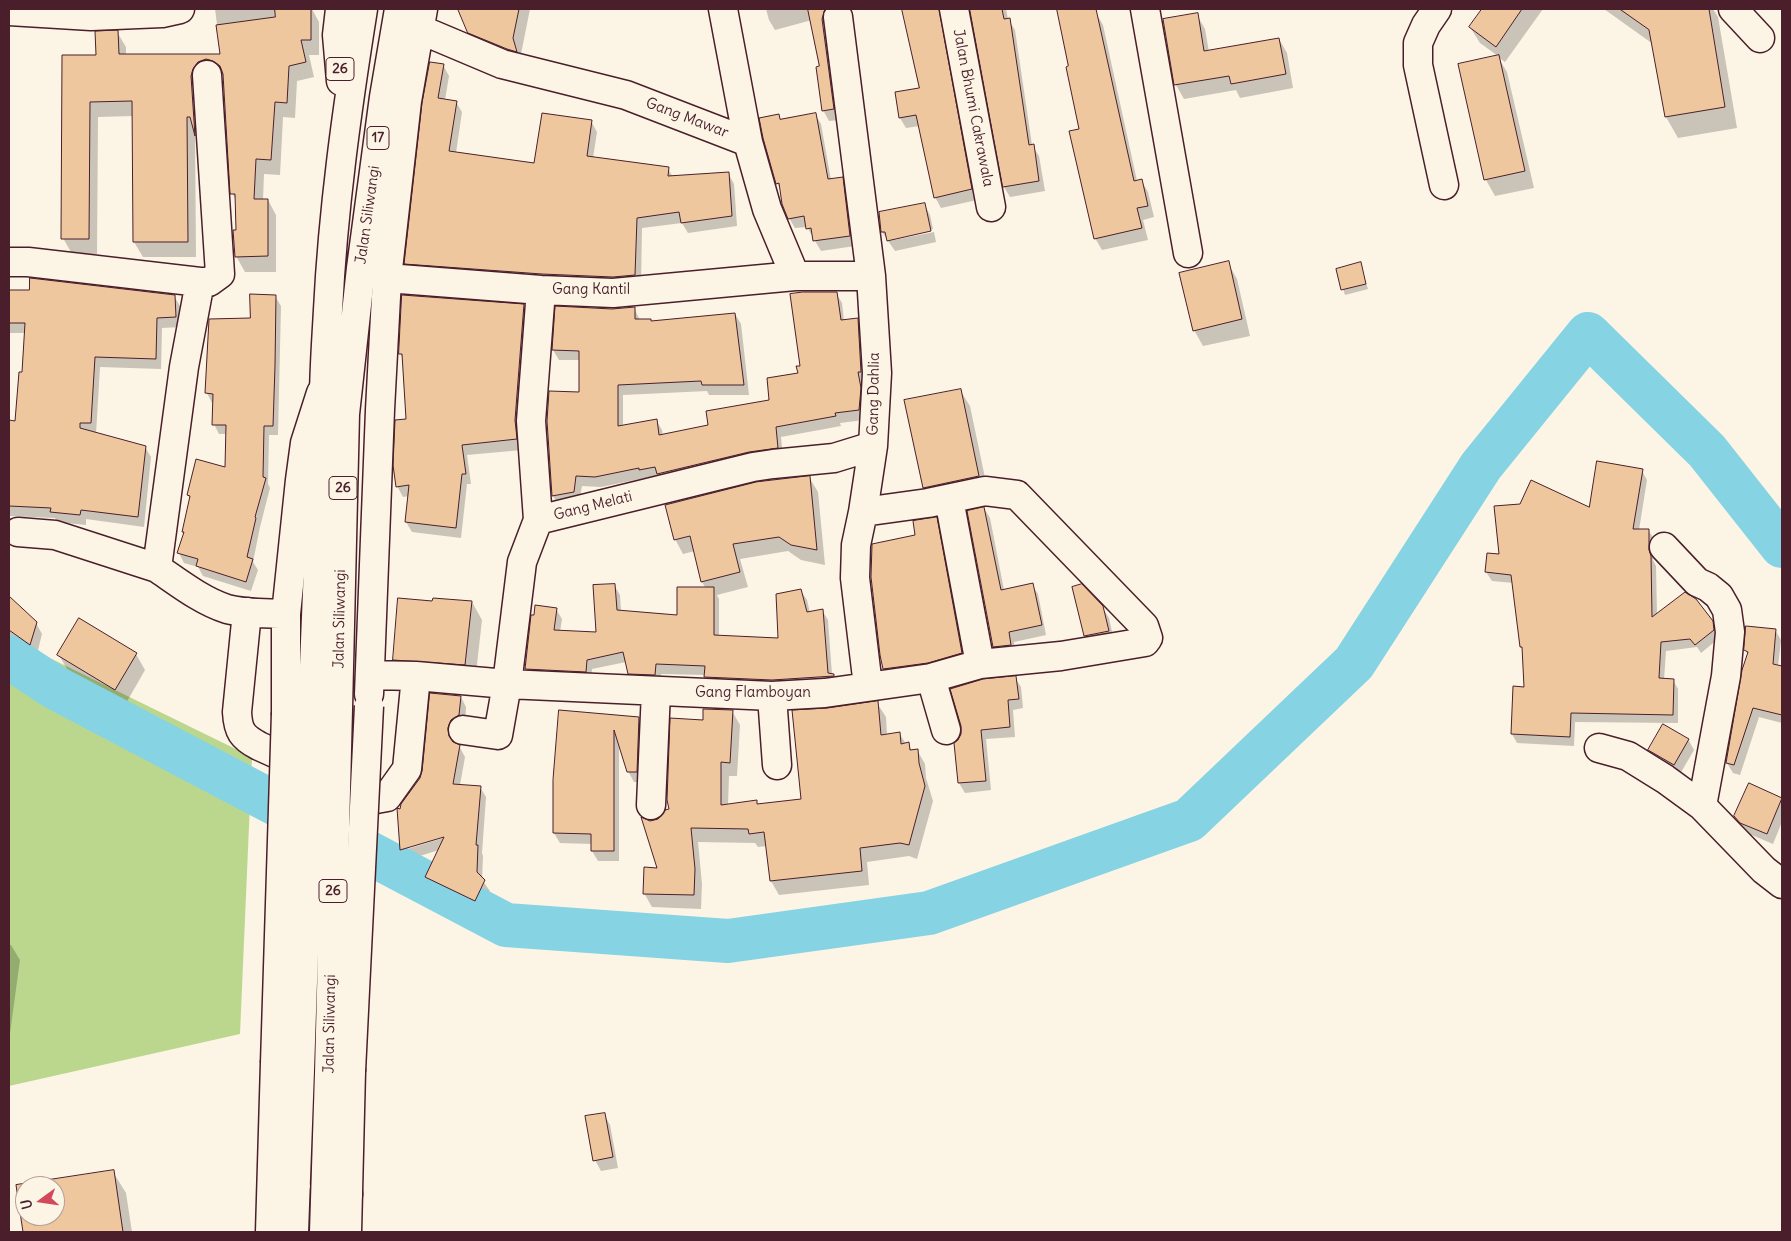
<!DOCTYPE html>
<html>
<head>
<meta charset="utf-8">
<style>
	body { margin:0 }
	#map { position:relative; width:1791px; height:1241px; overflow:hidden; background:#fcf5e5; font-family:Delius,sans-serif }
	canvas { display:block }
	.frame { position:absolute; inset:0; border:10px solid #4a1f2b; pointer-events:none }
	.north { position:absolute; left:15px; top:1176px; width:50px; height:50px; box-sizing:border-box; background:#fcf5e5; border:1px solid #b59f9b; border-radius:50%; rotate:256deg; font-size:14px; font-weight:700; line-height:20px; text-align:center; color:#4a1f2b }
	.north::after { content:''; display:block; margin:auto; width:18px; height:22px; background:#d1495b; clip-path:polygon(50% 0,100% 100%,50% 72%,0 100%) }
</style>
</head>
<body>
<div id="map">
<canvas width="1791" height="1241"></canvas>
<div class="frame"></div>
<div class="north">U</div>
</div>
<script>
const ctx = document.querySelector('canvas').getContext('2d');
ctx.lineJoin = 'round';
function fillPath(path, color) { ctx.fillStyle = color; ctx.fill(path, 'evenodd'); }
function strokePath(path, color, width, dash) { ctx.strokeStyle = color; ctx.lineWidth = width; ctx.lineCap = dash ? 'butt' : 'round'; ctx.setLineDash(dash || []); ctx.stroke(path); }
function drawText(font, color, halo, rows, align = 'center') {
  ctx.font = font + ' Delius,sans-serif'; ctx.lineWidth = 5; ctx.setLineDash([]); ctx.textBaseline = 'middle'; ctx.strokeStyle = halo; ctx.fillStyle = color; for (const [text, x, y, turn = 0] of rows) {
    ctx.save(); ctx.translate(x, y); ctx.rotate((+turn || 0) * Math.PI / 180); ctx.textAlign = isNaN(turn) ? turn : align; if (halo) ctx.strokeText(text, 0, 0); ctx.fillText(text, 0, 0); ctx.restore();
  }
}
fillPath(new Path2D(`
	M9 638 252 757 240 1034 9 1086Z`), '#bbd78e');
fillPath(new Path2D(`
	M215 9H312L319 22V55H309L314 77 297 81 295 118 283 117 280 175 264 174 263 200H268L276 215V272H245L236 256 237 202 232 193 224 76 216 74 203 147 195 133 196 257H143L134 242 133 116 98 117 97 254H72L63 238 97 57 117 32 126 47V56L221 55Z
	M461 9H530L521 54 525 66 478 48 469 32Z
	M766 9H833L839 120 829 121 823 110 820 68 812 20 775 30 769 20Z
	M903 9H949L977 200 941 208 935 197 920 126 906 128 900 118 920 89Z
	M971 9H1006L1008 19 1015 30 1032 145 1039 156 1045 191 1010 197 1004 187Z
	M1056 9H1092L1093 14 1096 13 1103 25 1137 181 1141 180 1148 192 1154 217 1143 220 1148 240 1102 250 1095 238 1070 67 1059 15Z
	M1483 9H1543L1505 62 1498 57 1507 72 1534 188 1495 196 1486 180 1460 65 1498 56 1480 43 1470 27Z
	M1604 9H1713L1718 17 1737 128 1678 138 1666 117 1653 44Z
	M1197 15 1205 29 1209 52 1279 39 1287 53 1293 88 1240 98 1236 90 1184 99 1176 85 1164 20Z
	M443 65 449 76 445 100 456 102 462 112 456 153 535 165 591 121 597 132 593 158 668 169 673 177 728 173 734 184 737 226 688 233 682 223 642 228 641 285 412 274 406 263Z
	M815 114 821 124 831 180 842 178 848 189 855 246 821 251 807 227 795 228 789 218 781 191 777 183 778 116 781 120Z
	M924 204 930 215 933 229 889 239V241L934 232 936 242 895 251 882 232Z
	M1228 263 1237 279 1250 336 1203 346 1194 330Z
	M1360 264 1368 289 1345 295 1337 270Z
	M9 291 174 296 180 306 181 327 162 328 161 369 100 367 96 434 145 447 151 457 144 527 86 519V525L57 522 55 518 9 516V421L16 422 23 373 26 333H9Z
	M836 293 842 303 844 321 857 320 863 330 864 420 840 423 841 426 781 437 783 458 646 480 645 478 601 487 582 486 579 502 559 506 553 496 548 421 580 393V360H559L553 350 612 310 634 308 640 320H650L652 322 735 314 741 324 749 395H709L707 391 623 395V426L656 420 662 430 663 436 710 426 770 401 799 374Z
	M275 296 281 306 278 435H269L268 484 270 488 260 527 253 562 258 570 251 591 203 576 198 567 184 563 179 553 184 533 183 531 190 499 188 495 226 468 227 434H219L214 424V403H212L207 393 251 319Z
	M523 306 530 316 522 450 467 455 471 484H467L461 538 412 532 406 522 409 496 403 497 397 486 407 420 404 361 400 353Z
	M960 390 970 406 988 492 933 504 924 488Z
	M1642 471 1647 480 1639 530H1648L1654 539 1653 560 1656 566 1657 615 1712 622 1717 632 1718 639 1701 653 1697 647 1666 651 1664 680H1673L1678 689V723L1575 722 1574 746 1517 743 1512 734 1525 688 1524 651 1521 647 1514 583 1492 581 1486 572 1500 555 1590 509Z
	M809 477 818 492 825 565 801 560 788 551 740 559 748 587 717 595 719 599V636L779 639 801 591 807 600 810 613 822 610 828 620 832 675 839 685 711 687 706 675 661 674 660 685 635 683 629 673 626 662 592 669 591 681 532 679 526 669 556 609 562 619 560 632 598 634 614 585 620 595 621 612 678 616 706 589 702 582 695 551 683 554 675 539Z
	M984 508 990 518 1004 590 1032 585 1038 594 1046 635 1014 642 1016 655 1000 657 994 647Z
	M936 519 943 531 968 665 892 681 884 669 916 536Z
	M1073 588 1102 607 1109 618 1114 641 1092 646 1085 636Z
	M9 597 36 623 42 634 38 650H29L9 636Z
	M472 602 482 620 475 682 404 678 394 660 434 603Z
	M1775 630 1781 640 1778 667 1782 668V723L1759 717 1740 775 1733 773 1727 763 1748 655 1745 650Z
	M136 654 145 670 125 705 68 671 59 655Z
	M1015 678 1021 687 1023 708 1013 710 1015 737 986 739 991 790 965 793 959 783 958 741Z
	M461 697 466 707 465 726 457 730 453 739V743L459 746 465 757 460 785 480 787 486 797 482 853 483 856 482 880 490 891 481 910 433 887 427 877 439 850 407 860 401 850 402 810 421 779ZM449 834 450 836 404 850V847Z
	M877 703 886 717 887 735 899 733 906 744H908L912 751 917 750 925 764 926 778 933 801 917 859 909 856 867 862 869 885 779 895 771 881 767 846 758 847 755 843 698 842 702 884 701 909 652 907 644 893 659 869 650 822 658 820 670 810 704 721 732 711 740 725 737 776H729L728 805 756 802 758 805 802 800Z
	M560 712 638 718 644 728 642 782H634L628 771 619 744V861H598L592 851V844L560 843 554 833V780Z
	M1688 739 1694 750 1680 774 1656 761 1650 750Z
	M1749 784 1782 800V822L1773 844 1747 833 1741 827 1735 816Z
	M9 945H11L20 960 9 1041Z
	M604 1114 610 1125 618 1168 601 1171 595 1160Z
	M113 1172 126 1193 132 1232H24L17 1186ZM25 1186H55V1216H25Z`), '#0003');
strokePath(new Path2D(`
	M9 657 54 687 506 925 728 941 929 913 1189 820 1354 663 1481 466 1588 334 1707 451 1782 546`), '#85d3e3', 44);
const building = new Path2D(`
	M275 9H311V40H301L306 62 289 66 287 103 275 102 271 160 256 159 254 199H268V256L235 257 233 230H236L235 194H230L223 74 220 66 213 61 206 59 198 62 193 69 191 76 195 136 190 117H187L188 242H133L132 101 90 102 89 239H61L62 55H96L95 31 118 30 119 54H220L216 25 275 17Z
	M458 9H519L513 38 517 52 507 49 468 33Z
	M808 9H825L822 19 834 109 822 111 816 67 819 66Z
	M902 9H939L972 189 934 198 916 115 899 118 895 92 919 88Z
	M970 9H1002L1004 19 1010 18 1029 145 1034 144 1039 181 1003 187Z
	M1057 9H1096L1134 181 1142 179 1148 206 1137 208 1142 228 1094 239 1069 131 1079 129 1066 67 1068 66Z
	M1482 9H1522L1496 47 1469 27Z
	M1620 9H1709L1725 107 1665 117 1649 30Z
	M1198 13 1204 51 1279 38 1286 74 1231 84 1229 76 1174 85 1163 19Z
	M1499 55 1525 171 1484 180 1458 64Z
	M430 62 444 64 438 98 457 101 449 151 534 163 542 113 592 120 587 156 669 167 668 176 729 172 732 216 681 223 679 212 637 218 635 275 613 277 542 274 404 264 422 103Z
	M816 113 828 179 843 177 850 236 813 241 811 228 806 229 804 216 788 219 782 204 779 183 776 184 763 138 759 118 779 114 780 119Z
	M925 203 931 231 887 241 885 232H881L879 212Z
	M1229 261 1242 319 1193 331 1179 273Z
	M1361 262 1366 284 1341 290 1336 269Z
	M30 278 175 295 176 317 157 318 156 359 95 357 91 423H80V428L146 446 138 517 81 510 80 515 50 512 51 508 9 506V420L15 421 19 372H22L25 323H9V290H29Z
	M803 292H837L841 320 858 318 861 372H858L861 388 859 410 835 413 836 416 776 427 778 448 749 452 657 474 655 467 639 470V468L595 477 576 476 574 492 552 496 547 421 549 391 579 392V351L552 350 555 306 612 309 635 307V319H651V321L735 313 744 385H702L701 381 618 385V426L657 419 659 435 708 425 706 411 769 400 767 378 798 373 796 366H800L790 294Z
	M250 294 276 295 275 366 273 426H264L263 477 266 478 255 517 256 518 247 557 253 559 246 582 196 566 198 559 177 553 184 532H182L190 496 187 495 196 459 225 467 226 425H212L213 394 205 393 209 319 250 318Z
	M402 295 524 304 515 420 517 439 462 445 466 474H462L456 528 405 522 409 485 396 487 393 465 395 420 406 419 402 354H399Z
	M961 389 979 476 923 488 904 400Z
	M1597 461 1643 469 1633 529H1649V550L1651 556 1652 617 1685 592 1696 599 1713 621 1714 630 1695 645 1690 639 1661 642 1659 678 1674 679 1673 715 1571 713 1570 737 1511 734 1513 686 1524 687 1522 647H1520L1511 575 1485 572 1487 553 1499 554 1494 506 1520 504 1531 480 1589 507Z
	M810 476 817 550 791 545 779 537 733 544 740 572 701 582 690 536 674 540 665 505 756 482Z
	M984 507 1001 590 1033 583 1042 625 1009 632 1011 645 993 647 967 511Z
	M937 517 962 653 928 663 883 669 880 655 871 577 872 544 915 535 913 521Z
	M615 584 617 610 677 615V587H714V635L778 638 776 594 801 589 807 612 823 609 828 673 834 674V676L772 680 704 677 705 666 656 664 655 675 628 674 623 652 587 660 586 672 525 669 531 615H534L535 605 557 608 554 630 596 632 593 585Z
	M1082 584 1103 606 1109 631 1084 636 1072 587Z
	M9 596 37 622 30 645 9 630Z
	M398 598 432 601 433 598 472 601 465 665 393 660Z
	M79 618 137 653 115 690 57 655Z
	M1746 626 1776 629 1773 664 1782 666V715L1753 708 1734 765 1726 763 1742 670 1748 652 1744 650Z
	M1016 676 1019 699 1008 700 1010 727 981 730 986 781 958 783 954 743 958 740 961 734V726L950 689 983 679Z
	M430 693 461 696 459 715 451 720 448 728 449 736 453 742 460 745 453 784 481 786 476 845H478L477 872 485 880 475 901 425 877 444 837 400 850 397 808 400 809 401 804 420 778 422 771Z
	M878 701 881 735 900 732 901 744 909 742 910 750 918 749 919 763 925 786 909 845 900 843 860 848 862 871 770 881 764 832 749 834 748 829 691 828 695 869 694 895 643 894 644 867 657 868 641 817 650 821 658 819 665 810 669 809 667 800 670 718 703 720V709L733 710 730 763 721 762V805L757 800V804L801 799 792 710 827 708Z
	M559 710 639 717 637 772H627L614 730V851H591V834L553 833V780Z
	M1663 724 1689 739 1674 765 1648 750Z
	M1749 783 1782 798 1767 834 1740 823 1734 816Z
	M605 1113 613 1157 593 1161 585 1116Z
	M114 1170 123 1232H23L16 1185ZM25 1186H55V1216H25Z`);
fillPath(building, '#efc79f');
strokePath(building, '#4a1f2b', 1);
const minor = new Path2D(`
	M723 9 748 142
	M954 9 991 207
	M1145 9 1188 253
	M1437 9 1426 25 1418 43V65L1444 185
	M1733 9 1760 38
	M9 11 91 16 162 13 180 9
	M838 17 871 276 877 373 873 446 863 512
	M419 29 502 64 626 95 748 142 767 209 795 276H871
	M9 262H28L200 282H209L220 274 207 75
	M387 278 541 290 613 293 795 276
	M200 282 184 367 157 568C179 583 202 601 227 609 246 614 266 613 286 614
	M541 290 531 421 538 520 753 467 773 464 834 458 873 446
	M949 499 980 664
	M18 532 55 535 157 568
	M1664 547 1697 582 1708 587 1719 596 1727 610 1730 632 1726 676 1702 806
	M247 612 237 712C238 731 242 737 259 746L376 799 387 797 407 769 416 676
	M370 675 416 676 507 684 772 696 825 693 931 678 980 664 1061 656 1145 642 1148 638 1144 626 1017 495 985 491 928 503 863 512 856 545 855 578 868 686
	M931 678 946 730
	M369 694 380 410 387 278 407 101 423 9
	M772 696 777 765
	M286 713V614L300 480 305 443 321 393
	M463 730 498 735 507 684 522 562 538 520
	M1599 748 1628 756 1665 779 1702 806 1764 870 1782 884
	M651 805 656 691
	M270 1232 275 1063
	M347 1232 351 1071`);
const highway = new Path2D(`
	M340 9 337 35 341 81
	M338 709 345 414 361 268 384 97 399 9
	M312 715 324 420C323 383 326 347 328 310 333 209 347 109 363 9
	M330 1154 334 1171 348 1194
	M272 1185 296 1186
	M294 1232 300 1070
	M324 1232 329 1073`);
strokePath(minor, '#4a1f2b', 31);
strokePath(highway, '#4a1f2b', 31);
strokePath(minor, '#fcf5e5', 28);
strokePath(highway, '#fcf5e5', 28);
const minorBridge = new Path2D(`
	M275 1063 286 713
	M351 1071 369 706`);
const highwayBridge = new Path2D(`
	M300 1070 312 715
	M329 1073 338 709`);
strokePath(minorBridge, '#4a1f2b', 31, []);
strokePath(highwayBridge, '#4a1f2b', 31, []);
strokePath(minorBridge, '#fcf5e5', 28);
strokePath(highwayBridge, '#fcf5e5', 28);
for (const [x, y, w] of [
	[340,69,28],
	[378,138,22],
	[343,488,28],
	[333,891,28]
]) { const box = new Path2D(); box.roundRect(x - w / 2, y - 11.5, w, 23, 4); ctx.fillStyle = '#fcf5e5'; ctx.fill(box); strokePath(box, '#4a1f2b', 1); }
drawText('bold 14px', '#4a1f2b', null, [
	["26",340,69],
	["17",378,138],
	["26",343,488],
	["26",333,891]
]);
drawText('15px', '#4a1f2b', '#fcf5e5', [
	["Jalan Bhumi Cakrawala",973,108,79],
	["Gang Mawar",687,118,21],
	["Jalan Siliwangi",368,215,-82],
	["Gang Kantil",591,290],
	["Gang Dahlia",874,394,-89],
	["Gang Melati",593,506,-14],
	["Jalan Siliwangi",340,619,-89],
	["Gang Flamboyan",753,693],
	["Jalan Siliwangi",330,1024,-89]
]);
</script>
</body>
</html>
